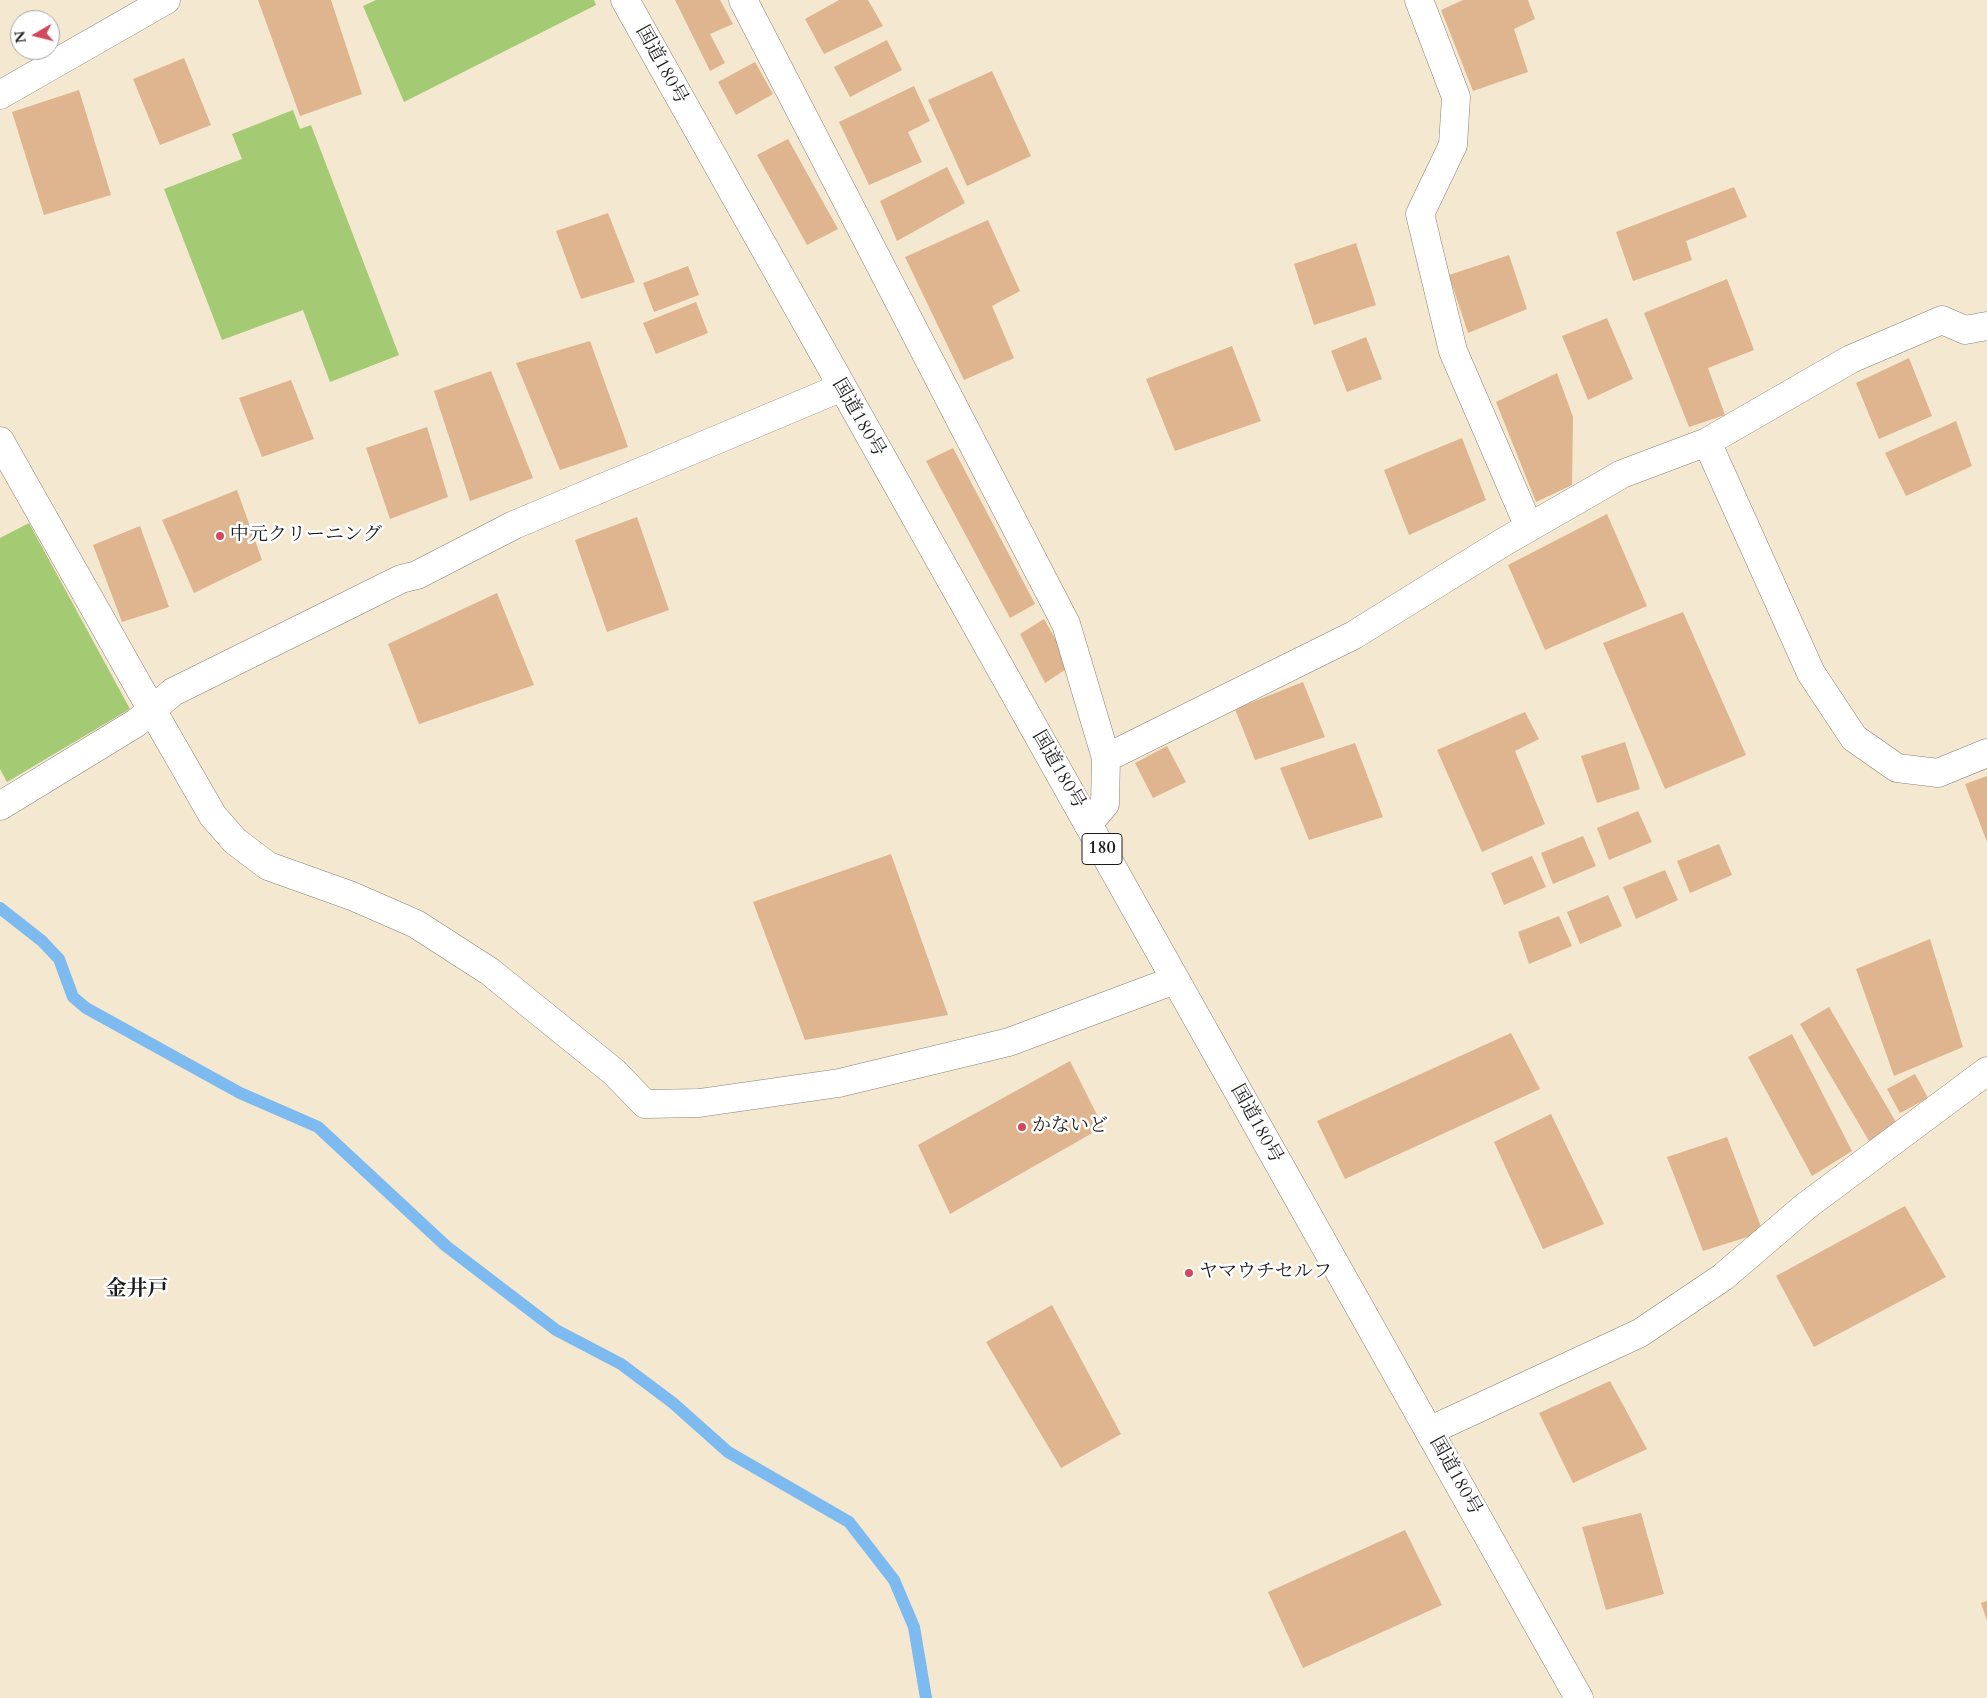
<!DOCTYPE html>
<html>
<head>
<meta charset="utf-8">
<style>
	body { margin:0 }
	#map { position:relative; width:1987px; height:1698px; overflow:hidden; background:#f4e8d1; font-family:Cardo,serif }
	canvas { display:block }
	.north { position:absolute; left:10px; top:10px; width:50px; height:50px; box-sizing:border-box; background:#fff; border:1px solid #a4a4a4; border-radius:50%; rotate:262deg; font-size:14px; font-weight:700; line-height:20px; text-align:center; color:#1c1c1c }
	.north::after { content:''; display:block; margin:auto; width:18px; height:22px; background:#d1495b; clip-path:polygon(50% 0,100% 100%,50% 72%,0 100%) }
</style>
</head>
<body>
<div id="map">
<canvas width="1987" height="1698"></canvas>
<div class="north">N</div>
</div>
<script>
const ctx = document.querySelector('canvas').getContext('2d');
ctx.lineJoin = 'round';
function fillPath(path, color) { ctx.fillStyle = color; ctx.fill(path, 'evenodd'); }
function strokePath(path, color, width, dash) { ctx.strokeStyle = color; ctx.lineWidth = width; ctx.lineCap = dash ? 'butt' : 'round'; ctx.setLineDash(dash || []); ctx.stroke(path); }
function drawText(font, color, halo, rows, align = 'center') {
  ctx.font = font + ' Cardo,"Noto Serif JP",serif'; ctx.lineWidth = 5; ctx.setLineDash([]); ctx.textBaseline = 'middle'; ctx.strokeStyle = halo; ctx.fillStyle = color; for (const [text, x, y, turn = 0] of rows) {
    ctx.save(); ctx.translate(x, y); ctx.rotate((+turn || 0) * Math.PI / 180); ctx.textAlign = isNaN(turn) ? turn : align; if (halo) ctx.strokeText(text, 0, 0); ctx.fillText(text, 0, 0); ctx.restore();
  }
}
fillPath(new Path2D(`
	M376 0H594L596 5 404 102 363 6Z
	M293 110 300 129 311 125 399 355 330 382 303 310 222 340 164 189 242 159 232 134Z
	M29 523 130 709 7 782 0 769V538Z`), '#a5ca74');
strokePath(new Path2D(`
	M0 908 42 941 59 959 73 997 86 1008 240 1093 318 1127 446 1246 556 1330 621 1364 673 1403 728 1452 849 1522 894 1580 914 1627 926 1698`), '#7dbaf0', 12);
fillPath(new Path2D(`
	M258 0H331L362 94 300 116Z
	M675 0H720L733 24 710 34 725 63 710 71Z
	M839 0H868L883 26 824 54 805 19Z
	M1463 0H1528L1535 19 1514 29 1528 72 1473 91 1441 10Z
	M887 40 902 70 850 97 834 67Z
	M184 58 211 125 160 145 133 79Z
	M755 62 773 94 736 115 718 82Z
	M992 71 1031 156 967 186 928 100Z
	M914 86 930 121 908 132 922 162 869 185 839 122Z
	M79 90 111 195 44 215 12 112Z
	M788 139 838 229 807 245 757 155Z
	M947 167 965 203 897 241 880 201Z
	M1734 187 1747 217 1686 241 1692 260 1633 281 1616 232Z
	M608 213 635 282 581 299 556 231Z
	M988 220 1020 291 992 306 1014 358 964 380 905 257Z
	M1356 243 1376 305 1314 325 1294 264Z
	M1509 255 1527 309 1468 333 1449 275Z
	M688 266 699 295 654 312 643 283Z
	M1727 279 1754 350 1708 368 1725 415 1689 427 1644 313Z
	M696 302 708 333 656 354 643 323Z
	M1607 318 1633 379 1588 400 1562 336Z
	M1366 337 1382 379 1347 392 1331 351Z
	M590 341 628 447 560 470 516 363Z
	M1232 346 1261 421 1175 451 1146 379Z
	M1909 358 1932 416 1879 439 1856 383Z
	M491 371 533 478 470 501 434 391Z
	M1557 373 1573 417 1572 485 1536 502 1496 402Z
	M291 380 314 439 262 457 239 398Z
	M1956 421 1972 466 1906 496 1885 453Z
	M427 427 448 497 390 519 366 448Z
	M1462 438 1486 500 1409 535 1384 470Z
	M953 448 1035 604 1010 618 926 461Z
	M237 490 262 560 194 593 162 520Z
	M1607 514 1647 606 1545 650 1508 565Z
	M637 517 669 610 607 632 575 540Z
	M140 526 169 607 122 622 93 545Z
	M497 593 534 685 419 724 388 644Z
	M1683 612 1746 755 1665 789 1603 643Z
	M1044 619 1071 666 1045 683 1020 634Z
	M1303 682 1325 737 1255 760 1235 709Z
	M1525 712 1539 739 1515 751 1545 824 1482 852 1437 750Z
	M1625 742 1640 789 1597 803 1581 756Z
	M1355 743 1383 817 1309 840 1280 768Z
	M1167 746 1186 782 1153 798 1135 763Z
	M1987 776V842L1965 784Z
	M1638 811 1652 842 1609 860 1597 828Z
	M1583 836 1596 866 1553 884 1541 853Z
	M1719 844 1732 875 1690 893 1677 861Z
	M891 854 948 1015 805 1040 753 902Z
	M1532 856 1546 887 1504 905 1491 873Z
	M1665 870 1678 900 1636 919 1623 887Z
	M1608 895 1622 926 1580 944 1567 912Z
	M1559 916 1572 946 1529 964 1518 932Z
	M1930 939 1963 1047 1894 1076 1856 969Z
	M1829 1007 1897 1124 1869 1141 1800 1024Z
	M1511 1033 1540 1089 1345 1179 1317 1121Z
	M1792 1034 1852 1151 1812 1176 1748 1057Z
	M1070 1061 1103 1127 950 1214 918 1145Z
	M1915 1074 1928 1098 1900 1113 1887 1089Z
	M1551 1114 1604 1224 1543 1249 1494 1142Z
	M1727 1137 1763 1232 1703 1251 1667 1157Z
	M1905 1206 1946 1277 1814 1347 1776 1276Z
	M1052 1305 1121 1434 1061 1468 986 1342Z
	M1610 1381 1647 1449 1573 1483 1539 1413Z
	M1641 1513 1664 1594 1606 1610 1582 1527Z
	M1405 1530 1442 1605 1303 1668 1268 1592Z
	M1987 1601V1621L1981 1603Z`), '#deb58e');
const minor = new Path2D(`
	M743 0 1066 624 1106 758 1105 804 1088 824
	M1419 0 1456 97 1453 145 1420 214 1453 351 1529 527
	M0 95 166 0
	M0 441 152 710 213 816 235 841 268 866 352 896 416 924 489 971 614 1072 645 1104 699 1103 839 1083 1009 1042 1175 980
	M1707 442 1851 359 1942 320 1965 330 1987 326
	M1106 758 1354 635 1502 543 1622 474 1707 442 1811 673 1854 738 1897 768 1938 773 1987 753
	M0 806 136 723 173 692 401 579 417 575 514 525 840 388
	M1429 1431 1640 1333 1723 1277 1806 1206 1987 1071`);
const trunk = new Path2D(`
	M625 0C940 567 1262 1131 1579 1698`);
strokePath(minor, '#888276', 29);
strokePath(trunk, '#888276', 29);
strokePath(minor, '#fff', 28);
strokePath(trunk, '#fff', 28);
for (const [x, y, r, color] of [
	[220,536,5,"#d1495b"],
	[1022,1127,5,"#d1495b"],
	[1189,1273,5,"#d1495b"]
]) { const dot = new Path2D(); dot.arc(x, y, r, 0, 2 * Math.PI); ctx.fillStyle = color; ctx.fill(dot); strokePath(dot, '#fff', 2); }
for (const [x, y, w] of [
	[1102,849,40]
]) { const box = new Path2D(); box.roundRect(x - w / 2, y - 15.5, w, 31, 4); ctx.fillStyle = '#fff'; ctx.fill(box); strokePath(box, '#1c1c1c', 1); }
drawText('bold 18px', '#1c1c1c', null, [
	["180",1102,849]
]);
drawText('19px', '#1c1c1c', '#fff', [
	["国道180号",661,65,61],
	["国道180号",858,418,60],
	["国道180号",1058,770,60],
	["国道180号",1256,1124,61],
	["国道180号",1455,1476,61]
]);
drawText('19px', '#1c1c1c', '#fff', [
	["中元クリーニング",230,536],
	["かないど",1032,1127],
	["ヤマウチセルフ",1199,1273]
], 'left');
drawText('bold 21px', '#1c1c1c', '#fff', [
	["金井戸",137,1290]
]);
</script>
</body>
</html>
